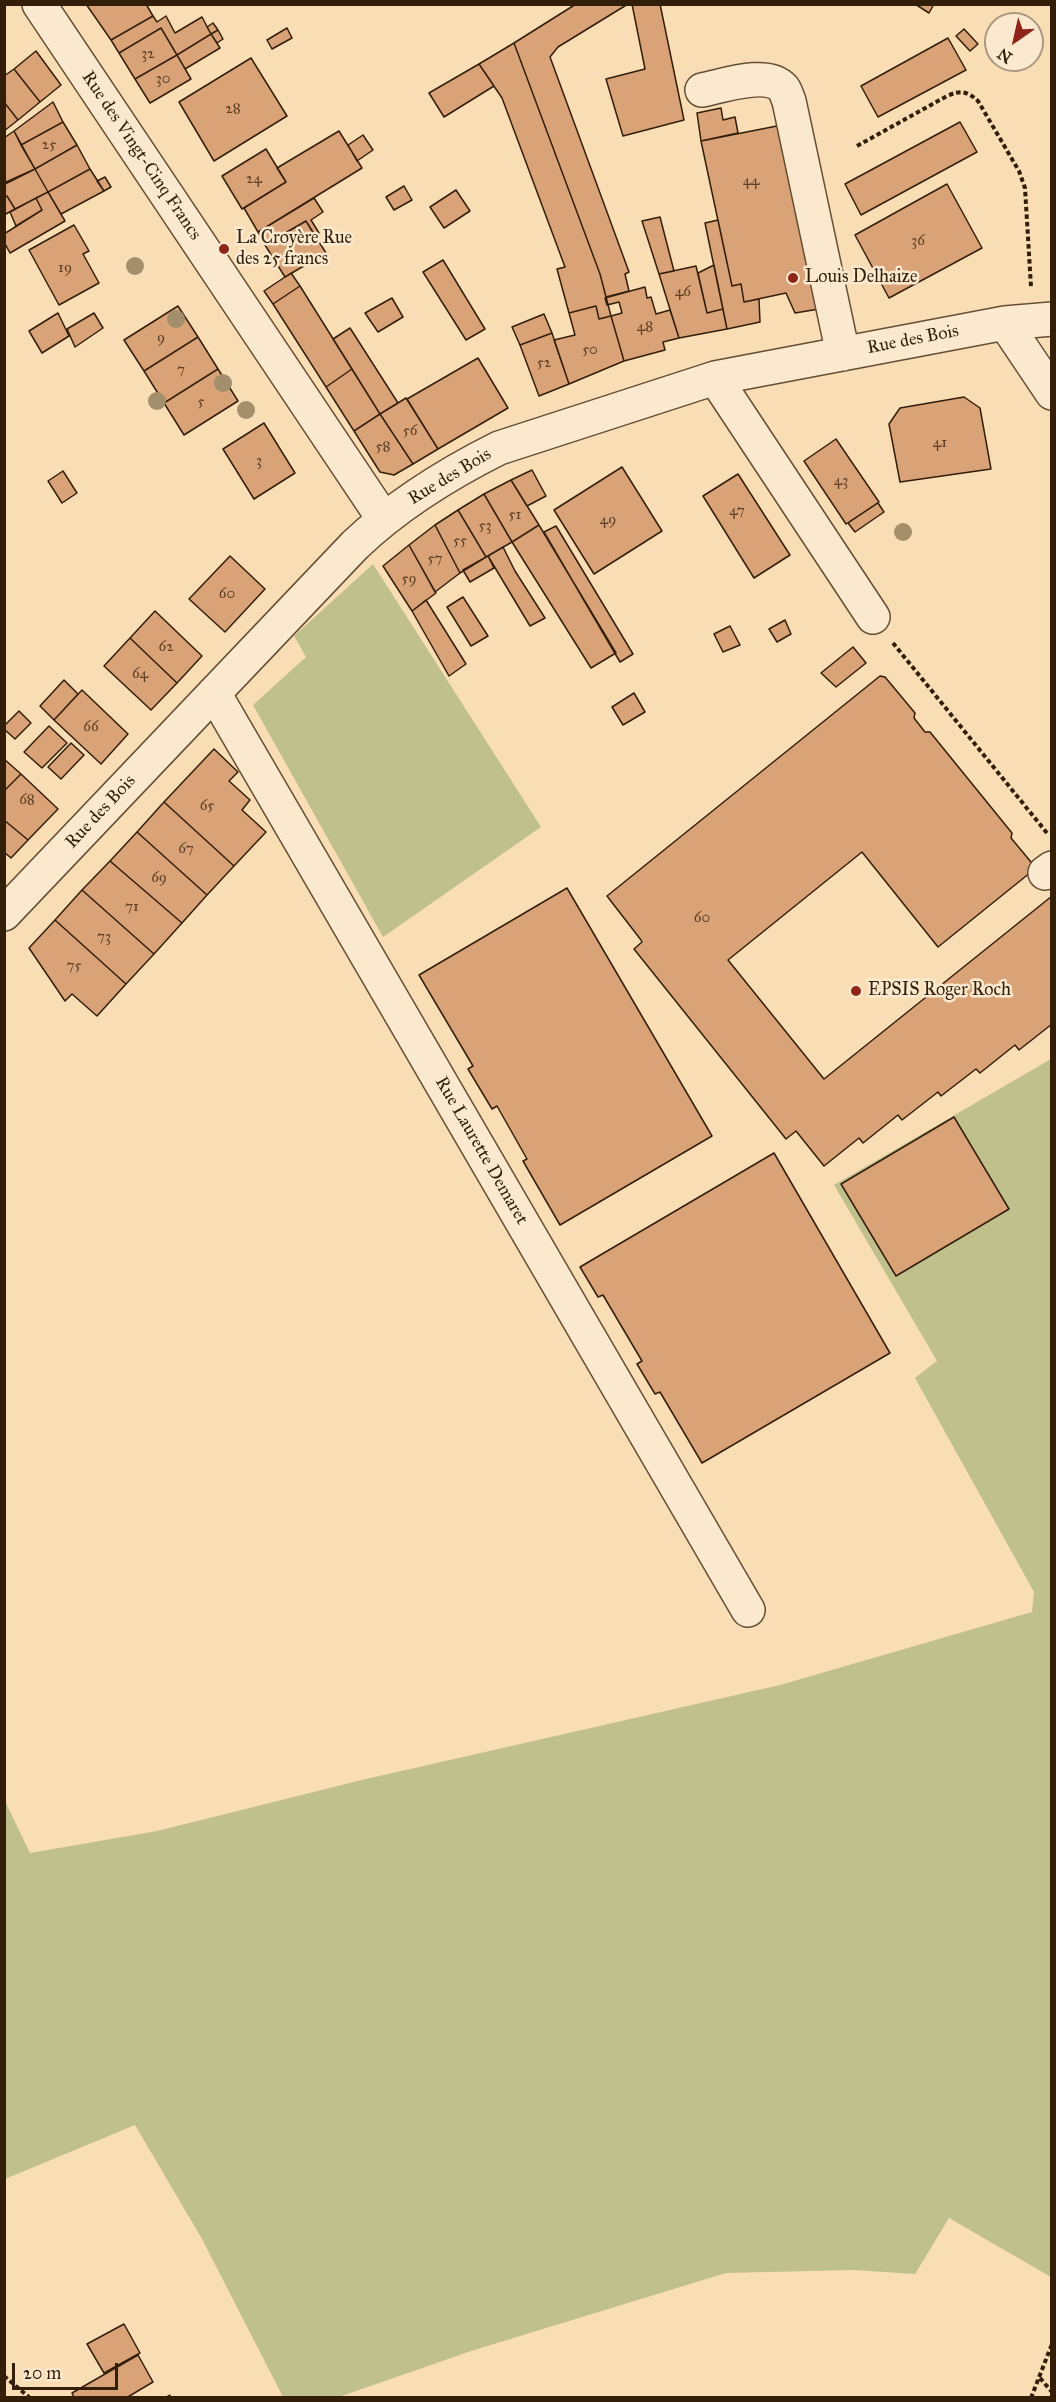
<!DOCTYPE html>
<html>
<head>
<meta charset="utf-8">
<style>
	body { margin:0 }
	#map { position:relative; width:1056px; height:2402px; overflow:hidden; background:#f9ddb5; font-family:"IM FELL Great Primer",serif }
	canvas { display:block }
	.frame { position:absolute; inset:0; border:6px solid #321e09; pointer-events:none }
	.north { position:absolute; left:984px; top:12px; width:60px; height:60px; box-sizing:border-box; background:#fbe9cf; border:2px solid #ab9880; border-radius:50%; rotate:214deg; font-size:16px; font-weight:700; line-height:24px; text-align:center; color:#321e09 }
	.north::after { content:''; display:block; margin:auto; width:21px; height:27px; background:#8f2418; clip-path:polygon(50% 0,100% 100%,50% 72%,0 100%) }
	.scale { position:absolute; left:12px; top:2363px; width:106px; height:27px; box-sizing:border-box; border:3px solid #321e09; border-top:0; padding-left:8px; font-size:18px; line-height:21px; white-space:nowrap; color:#321e09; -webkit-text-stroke:4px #fbe9cf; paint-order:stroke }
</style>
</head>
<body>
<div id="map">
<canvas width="1056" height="2402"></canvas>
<div class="frame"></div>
<div class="north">N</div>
<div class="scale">20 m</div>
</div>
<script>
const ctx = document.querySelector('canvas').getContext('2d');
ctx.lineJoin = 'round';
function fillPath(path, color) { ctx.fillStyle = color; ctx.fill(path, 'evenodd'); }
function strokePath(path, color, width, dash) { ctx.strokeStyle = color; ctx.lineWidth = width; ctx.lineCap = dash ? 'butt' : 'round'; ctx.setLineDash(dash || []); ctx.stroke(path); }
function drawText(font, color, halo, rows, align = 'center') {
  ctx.font = font + ' "IM FELL Great Primer",serif'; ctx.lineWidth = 5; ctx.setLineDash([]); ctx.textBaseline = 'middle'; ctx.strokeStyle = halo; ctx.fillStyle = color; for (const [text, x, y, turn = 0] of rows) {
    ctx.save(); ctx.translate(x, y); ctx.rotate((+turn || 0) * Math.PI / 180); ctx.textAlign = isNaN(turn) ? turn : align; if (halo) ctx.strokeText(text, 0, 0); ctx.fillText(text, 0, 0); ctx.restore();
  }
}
fillPath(new Path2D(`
	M373 564 541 827 383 937 253 705 306 657 294 636Z
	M1051 1059V2277L949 2218 915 2274 854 2270 726 2273 471 2351 339 2397H283L202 2239 135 2125 5 2179 4 1799 30 1853 157 1831 366 1779 780 1685 1032 1612 1034 1592 915 1378 937 1361 834 1185Z`), '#c0c08c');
const building = new Path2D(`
	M86 4H146L153 16 111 40Z
	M576 4H628L558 47 550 57 629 272 625 274 629 291 606 297 600 274 514 43Z
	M632 4H660L684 120 623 136 606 79 645 69Z
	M915 4H934L929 13Z
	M153 16 157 22 166 16 175 33 202 17 211 34 177 55 161 28 119 53 111 40Z
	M213 23 218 30 211 34 207 27Z
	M161 28 177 55 135 79 119 53Z
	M287 28 292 38 272 49 267 40Z
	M964 29 978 44 970 51 956 36Z
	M218 30 223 39 217 43 211 34Z
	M211 34 220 48 185 69 177 55Z
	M948 38 966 70 878 117 861 86Z
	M514 43 600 274 611 316 599 319 596 306 569 313 557 269 565 267 502 98 479 64Z
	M36 51 61 85 40 102 14 69Z
	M177 55 191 79 150 103 135 79Z
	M251 58 287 116 214 161 179 102Z
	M479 64 494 86 444 117 429 93Z
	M14 69 40 102 18 120 4 102V76Z
	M4 102 18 120 4 131Z
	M53 102 63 122 21 145 14 131Z
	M721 108 723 120 735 117 738 133 701 141 697 113Z
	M63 122 77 145 35 169 21 145Z
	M960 122 977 152 861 215 845 184Z
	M782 125 819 309 795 313 786 293 744 302 741 284 732 286 701 141Z
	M14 131 35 169 5 184 4 138Z
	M339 131 362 168 258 232 244 208 286 182 277 168Z
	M363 135 373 150 357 161 348 145Z
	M77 145 90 169 48 192 35 169Z
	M266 149 286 182 242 209 222 176Z
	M35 169 48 192 15 209 7 196 4 198V183Z
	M90 169 104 191 61 214 48 192Z
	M105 177 111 187 104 191 97 181Z
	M947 184 982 248 889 298 855 235Z
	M404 186 412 200 394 210 386 197Z
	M456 190 470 211 444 228 430 207Z
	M48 192 65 221 10 253 4 242V234L42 210 36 198Z
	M7 196 15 209 4 215V198Z
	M36 198 42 210 16 226 10 212Z
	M314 198 323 212 311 220 319 233 315 236 306 221 266 244 258 232Z
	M660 217 674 271 659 274 642 221Z
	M718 220 732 286 741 284 744 302 759 299 760 322 727 329 705 223Z
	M306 221 326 253 285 277 265 245Z
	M74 225 89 251 83 254 99 283 59 305 29 250Z
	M443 260 485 329 466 340 423 272Z
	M714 265 723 309 707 313 698 273Z
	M696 266 707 313 723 309 727 329 679 338 659 274Z
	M291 273 300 286 273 304 264 291Z
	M300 286 352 369 326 387 273 304Z
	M645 287 647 298 651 297 656 314 670 310 679 338 663 342 665 350 624 361 611 316 622 313 619 302 607 305 605 298Z
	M392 298 403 317 378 332 365 313Z
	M178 306 198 337 144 371 124 340Z
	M596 306 599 319 611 316 624 361 569 384 554 340 575 335 569 313Z
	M58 313 69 336 42 353 29 331Z
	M94 313 103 328 75 347 67 329Z
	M544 314 552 333 520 345 512 327Z
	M350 328 398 403 380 414 333 339Z
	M552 333 569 384 539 396 520 345Z
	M198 337 218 369 164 403 144 371Z
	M478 358 508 408 438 449 407 399Z
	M218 369 238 401 184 435 164 403Z
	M352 369 380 414 354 431 326 387Z
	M964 397 980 408 991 469 900 482 889 424 900 408Z
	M406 398 438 449 413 464 380 414Z
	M380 414 413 464 394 475 380 472 354 431Z
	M264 423 295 473 254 499 223 449Z
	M836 439 879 502 846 524 804 461Z
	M622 467 662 531 594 574 554 510Z
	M532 470 546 496 527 506 511 480Z
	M63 471 77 493 62 503 48 481Z
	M738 474 790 555 754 578 703 496Z
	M511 480 539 525 512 542 484 494Z
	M484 494 512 542 486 557 458 510Z
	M878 503 884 512 855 532 848 523Z
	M458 510 486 557 460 573 435 525Z
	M435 525 460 573 435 592 409 545Z
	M539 525 616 653 591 668 512 542Z
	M556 526 633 654 620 662 544 532Z
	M409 545 436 593 412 611 383 566Z
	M503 547 515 571 545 618 530 626 488 556Z
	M230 556 265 589 225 632 189 599Z
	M488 556 494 568 470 582 463 570Z
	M463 597 488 636 471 646 447 607Z
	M426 600 466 664 449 676 412 611Z
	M155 611 202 656 177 683 130 638Z
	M785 620 791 634 777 642 769 629Z
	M730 626 740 645 723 652 714 634Z
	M130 638 177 683 151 710 104 666Z
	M853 647 866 663 836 687 821 673Z
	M880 676 885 677 915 713 914 718 925 732H930L1012 833 1011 838 1036 868 938 947 862 852 728 960 824 1079 1052 896V1024L1019 1050 1015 1045 980 1073 976 1069 941 1096 938 1092 902 1120 898 1115 863 1143 859 1138 824 1166 796 1131 786 1139 634 949 642 942 641 940 607 896Z
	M64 680 78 694 54 720 40 706Z
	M82 690 128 734 101 764 54 720Z
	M634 693 645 712 623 725 612 707Z
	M19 711 31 723 15 739 4 729V726Z
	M49 726 67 743 42 768 24 752Z
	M71 743 84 755 61 779 48 767Z
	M214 749 238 772 229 781 250 800 242 810 266 832 234 866 164 802Z
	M4 759 21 774 4 791Z
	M21 774 58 809 28 840 4 820V791Z
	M164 802 234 866 207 895 137 832Z
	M4 820 28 840 11 858 4 852Z
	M137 832 207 895 182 923 110 861Z
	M110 861 182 923 154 954 82 890Z
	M567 888 712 1136 560 1225 523 1161 527 1159 497 1106 492 1109 468 1069 473 1066 419 975Z
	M82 890 154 954 126 984 55 920Z
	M55 920 126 984 97 1016 72 994 65 1001 29 948Z
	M954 1117 1009 1209 896 1276 841 1184Z
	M774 1153 890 1353 702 1463 660 1392 655 1394 637 1364 642 1361 603 1295 598 1297 580 1267Z
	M124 2324 140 2353 104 2373 87 2344Z
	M138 2355 153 2382 126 2398H74L72 2393Z`);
fillPath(building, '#daa277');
strokePath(building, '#321e09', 1.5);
const minor = new Path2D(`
	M39 4 383 518
	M702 90C723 86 767 70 783 88 786 91 787 97 789 101L843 354
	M1005 323 1052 393
	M715 378 873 617
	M214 693 748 1610
	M1045 873 1052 868
	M4 914 355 545C397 505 447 474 499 448L715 378 1005 323 1052 319`);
strokePath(minor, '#644e34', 36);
strokePath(new Path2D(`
	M857 146 947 96C960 90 967 91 978 101L1019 171 1025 188 1031 287
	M893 643 1047 833
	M4 2376 30 2398
	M1040 2378 1052 2392
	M167 2398 171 2396
	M1031 2398 1052 2344`), '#321e09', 4, [4.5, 3]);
strokePath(minor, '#fbe9cf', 33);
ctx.fillStyle = '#a38f6c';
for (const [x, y] of [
	[135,266],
	[176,319],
	[223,383],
	[157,401],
	[246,410],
	[903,532]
]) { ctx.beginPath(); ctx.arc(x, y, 9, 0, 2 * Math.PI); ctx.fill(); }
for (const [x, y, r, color] of [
	[224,249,6,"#8f2418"],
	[793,278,6,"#8f2418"],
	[856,991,6,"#8f2418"]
]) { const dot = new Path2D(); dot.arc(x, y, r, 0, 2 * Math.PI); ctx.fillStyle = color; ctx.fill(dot); strokePath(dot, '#fbe9cf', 2); }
drawText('15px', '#5c3f24', null, [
	["32",148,54],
	["30",163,79],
	["28",233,109],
	["25",49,145],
	["24",254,179],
	["44",751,181],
	["36",918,241],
	["19",65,268],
	["46",683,292],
	["48",645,327],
	["9",161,338],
	["50",590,350],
	["52",544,363],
	["7",181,370],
	["5",201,402],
	["56",410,431],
	["41",940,443],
	["58",383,447],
	["3",259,461],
	["43",841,481],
	["47",737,511],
	["51",515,515],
	["49",608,520],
	["53",485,526],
	["55",460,541],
	["57",435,559],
	["59",409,579],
	["60",227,594],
	["62",166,647],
	["64",140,674],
	["66",91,727],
	["68",27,800],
	["65",207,806],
	["67",186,849],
	["69",159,878],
	["71",132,907],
	["60",702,918],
	["73",104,937],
	["75",74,966]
]);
drawText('18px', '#321e09', '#fbe9cf', [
	["Rue des Vingt-Cinq Francs",141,156,56],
	["Rue des Bois",913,340,-11],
	["Rue des Bois",450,477,-31],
	["Rue des Bois",101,812,-47],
	["Rue Laurette Demaret",481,1151,60]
]);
drawText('18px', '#321e09', '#fbe9cf', [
	["La Croyère Rue",236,239],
	["des 25 francs",236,260],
	["Louis Delhaize",805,278],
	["EPSIS Roger Roch",868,991]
], 'left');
</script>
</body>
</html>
